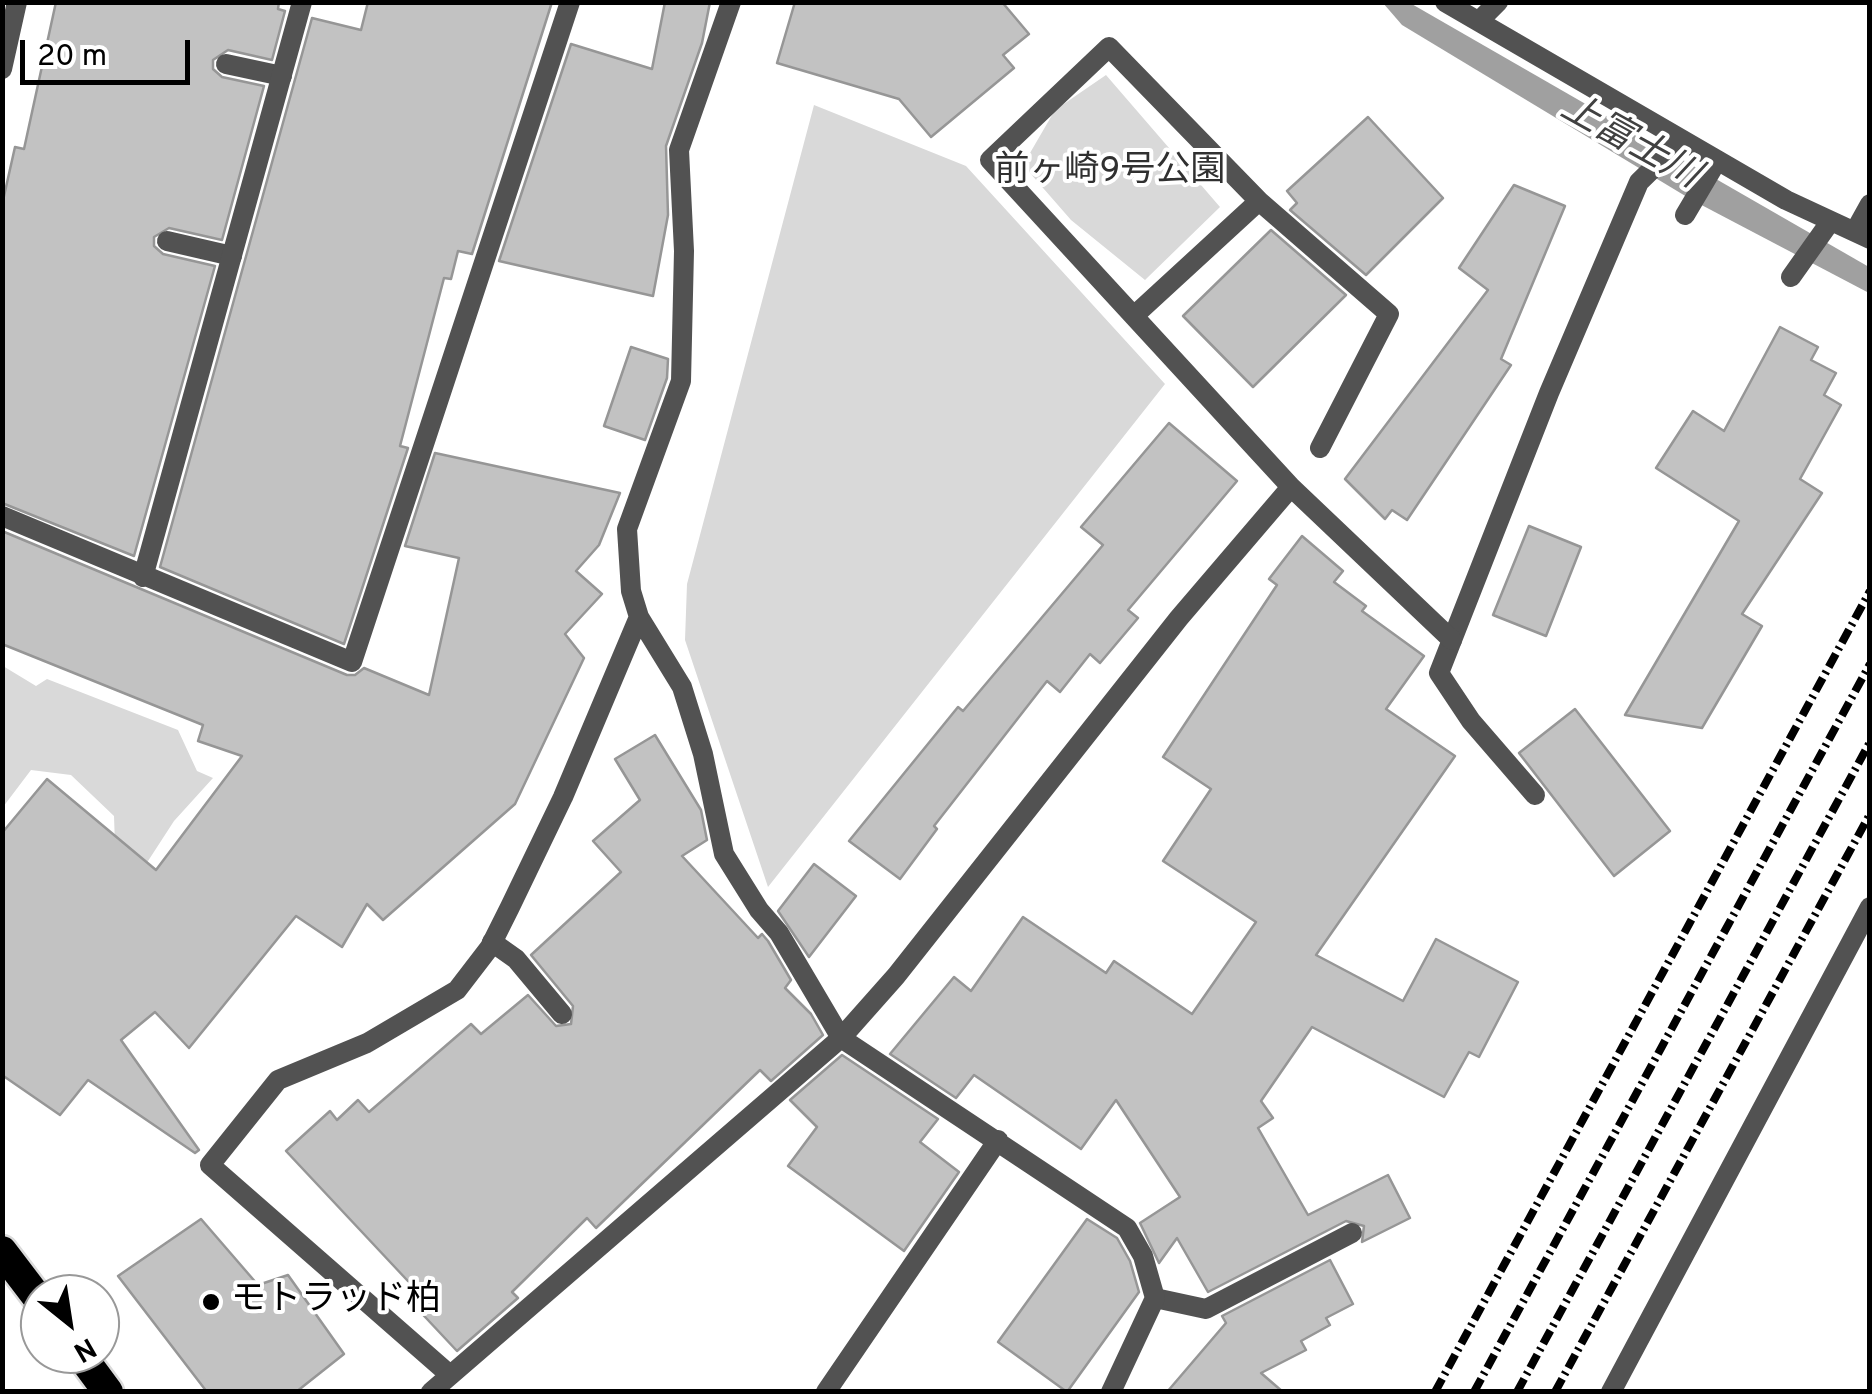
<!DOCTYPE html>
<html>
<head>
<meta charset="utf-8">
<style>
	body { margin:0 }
	#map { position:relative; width:1872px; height:1394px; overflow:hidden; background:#fff; font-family:Overpass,sans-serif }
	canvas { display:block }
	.frame { position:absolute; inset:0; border:5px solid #000; pointer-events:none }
	.north { position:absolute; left:20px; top:1274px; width:100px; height:100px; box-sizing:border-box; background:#fff; border:2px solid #999; border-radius:50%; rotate:150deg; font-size:28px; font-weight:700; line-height:40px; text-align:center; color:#000 }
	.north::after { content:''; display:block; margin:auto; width:35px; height:45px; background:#000; clip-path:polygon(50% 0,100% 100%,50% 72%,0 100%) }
	.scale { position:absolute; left:20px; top:40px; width:170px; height:45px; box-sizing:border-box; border:5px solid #000; border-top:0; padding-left:12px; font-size:30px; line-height:35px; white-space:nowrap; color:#000; -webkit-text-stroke:8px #fff; paint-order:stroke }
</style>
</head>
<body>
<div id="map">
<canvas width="1872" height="1394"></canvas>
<div class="frame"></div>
<div class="north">N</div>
<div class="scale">20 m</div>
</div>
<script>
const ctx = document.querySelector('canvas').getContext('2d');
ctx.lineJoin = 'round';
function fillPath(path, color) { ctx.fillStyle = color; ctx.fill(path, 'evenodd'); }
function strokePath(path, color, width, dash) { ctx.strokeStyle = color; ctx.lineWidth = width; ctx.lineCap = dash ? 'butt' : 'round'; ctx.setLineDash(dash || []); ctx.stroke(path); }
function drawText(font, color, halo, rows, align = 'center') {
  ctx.font = font + ' Overpass,"Noto Sans JP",sans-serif'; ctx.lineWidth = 8; ctx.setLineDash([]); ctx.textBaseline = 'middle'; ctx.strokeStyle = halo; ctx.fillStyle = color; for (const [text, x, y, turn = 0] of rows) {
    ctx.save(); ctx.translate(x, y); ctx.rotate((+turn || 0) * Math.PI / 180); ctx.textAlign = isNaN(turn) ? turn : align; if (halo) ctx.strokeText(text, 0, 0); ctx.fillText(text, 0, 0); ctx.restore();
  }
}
fillPath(new Path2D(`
	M1106 75 1220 207 1145 280 1071 220 1023 165 1055 110Z
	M814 105 966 166 1165 384 768 887 685 640 687 584Z
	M3 666 36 686 47 679 178 730 197 771 213 778 174 821 137 878 115 845 114 816 71 775 31 770 3 807Z`), '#d9d9d9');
fillPath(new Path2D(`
	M1383 3H1410L1869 267V293L1692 200 1402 25Z`), '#a0a0a0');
const building = new Path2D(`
	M56 2H279L278 9 285 11 272 60 228 50 213 60V69L222 77 264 86 222 240 169 228 154 237V246L163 254 215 266 134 556 2 503V205L15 147 24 149Z
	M368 2H552L472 254 458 251 451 279 444 278 400 446 408 448 344 644 160 567 312 18 361 30Z
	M665 2H710L702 43 666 146 668 215 653 296 499 261 571 44 652 69Z
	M795 2H1002L1029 34 1003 55 1014 68 931 137 899 99 777 63Z
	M1368 117 1443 198 1366 275 1290 210 1297 203 1287 191Z
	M1514 185 1565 206 1501 359 1511 365 1407 520 1392 510 1385 519 1345 479 1488 290 1459 268Z
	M1271 230 1346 295 1253 387 1183 316Z
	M1780 327 1818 347 1811 360 1836 373 1824 395 1841 405 1800 479 1822 493 1742 614 1762 626 1702 728 1625 715 1739 521 1656 468 1693 411 1724 431Z
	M631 347 668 359 667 378 645 440 604 426Z
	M1169 423 1237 481 1128 610 1138 618 1100 663 1090 654 1060 692 1047 681 934 826 937 829 900 879 849 841 958 707 963 711 1103 545 1081 527Z
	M435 453 620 493 599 545 576 571 602 594 565 634 584 658 515 804 383 920 367 904 342 947 296 916 189 1048 155 1012 121 1040 199 1150 195 1153 88 1080 60 1115 2 1075V833L47 779 156 870 242 756 198 741 203 725 2 644V531L347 675H355L364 668 429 695 459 558 405 546Z
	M1529 526 1581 547 1546 636 1493 615Z
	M1302 536 1343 571 1334 582 1366 606 1362 611 1424 656 1386 709 1455 756 1316 955 1403 1001 1436 939 1518 982 1479 1057 1469 1052 1444 1097 1312 1027 1261 1101 1273 1118 1258 1128 1308 1215 1388 1175 1410 1218 1362 1242 1364 1226 1346 1221 1208 1292 1177 1238 1159 1263 1140 1223 1180 1197 1116 1100 1081 1149 974 1075 956 1098 890 1054 954 977 971 991 1023 917 1106 973 1114 961 1192 1014 1256 922 1163 861 1211 789 1163 757 1277 585 1269 579Z
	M1575 709 1670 831 1614 876 1519 753Z
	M655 735 701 810 707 840 682 856 758 938 762 934 768 941 791 980 785 988 811 1014 823 1035 771 1081 760 1070 596 1228 587 1218 512 1292 518 1298 457 1351 412 1303 421 1295 286 1151 330 1111 337 1120 358 1100 369 1112 471 1024 481 1034 528 995 556 1026 571 1024 573 1006 531 955 621 872 593 841 640 800 615 759Z
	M814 864 856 896 809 957 778 911Z
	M842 1055 938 1119 920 1142 959 1172 904 1251 788 1166 817 1127 790 1100Z
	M201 1219 258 1285 288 1275 344 1354 296 1392H207L118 1276Z
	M1087 1219 1117 1238 1130 1261 1139 1292 1067 1392 998 1342Z
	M1330 1260 1353 1304 1326 1318 1330 1325 1301 1341 1306 1350 1261 1373 1283 1392H1167L1226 1323 1222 1316Z`);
fillPath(building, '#c2c2c2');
strokePath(building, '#969696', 2.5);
const highway = new Path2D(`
	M2 1251 40 1301
	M80 1354 108 1392`);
strokePath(highway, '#dbdbdb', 35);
strokePath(new Path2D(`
	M226 64 282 76
	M167 241 232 256
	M1535 795 1471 721 1439 673 1549 393 1639 182 1681 141
	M492 942 516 959 562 1014
	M1155 1298 1206 1309 1352 1233`), '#525252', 20);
strokePath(new Path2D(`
	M731 2 679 150 684 251 681 381 627 529 631 591 639 617 682 687 703 754 724 854 759 910 779 933 841 1038 1127 1228 1143 1256 1155 1298 1111 1392
	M1445 2 1786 200 1870 239
	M1479 21 1498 2
	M2 69 17 2
	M1259 201 1389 314 1320 448
	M1685 215 1717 161
	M1855 231 1870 204
	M1791 277 1830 222
	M1136 314 1259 201 1109 47 990 160 1291 487 1452 640
	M2 516 352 662 570 2
	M143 577 302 2
	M450 1375 210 1165 278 1080 367 1043 457 990 490 947 510 907 563 797 639 617
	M431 1392 841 1038 896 976 1179 618 1291 487
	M826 1392 998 1140
	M1611 1392 1870 907`), '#525252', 20);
strokePath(highway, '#000', 30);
strokePath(new Path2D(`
	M1435 1392 1870 591
	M1474 1392 1870 664
	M1517 1392 1870 742
	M1555 1392 1870 814`), '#000', 8, [15, 5, 2.5, 5]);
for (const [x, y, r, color] of [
	[211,1302,10,"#000"]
]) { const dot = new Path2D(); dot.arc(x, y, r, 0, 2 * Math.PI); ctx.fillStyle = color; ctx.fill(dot); strokePath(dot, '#fff', 4); }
drawText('35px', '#303030', '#fff', [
	["前ヶ崎9号公園",1110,173]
]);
drawText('35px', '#000', '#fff', [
	["モトラッド柏",231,1302]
], 'left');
drawText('italic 38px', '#414141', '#fff', [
	["上富士川",1629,144,29]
]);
</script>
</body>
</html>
